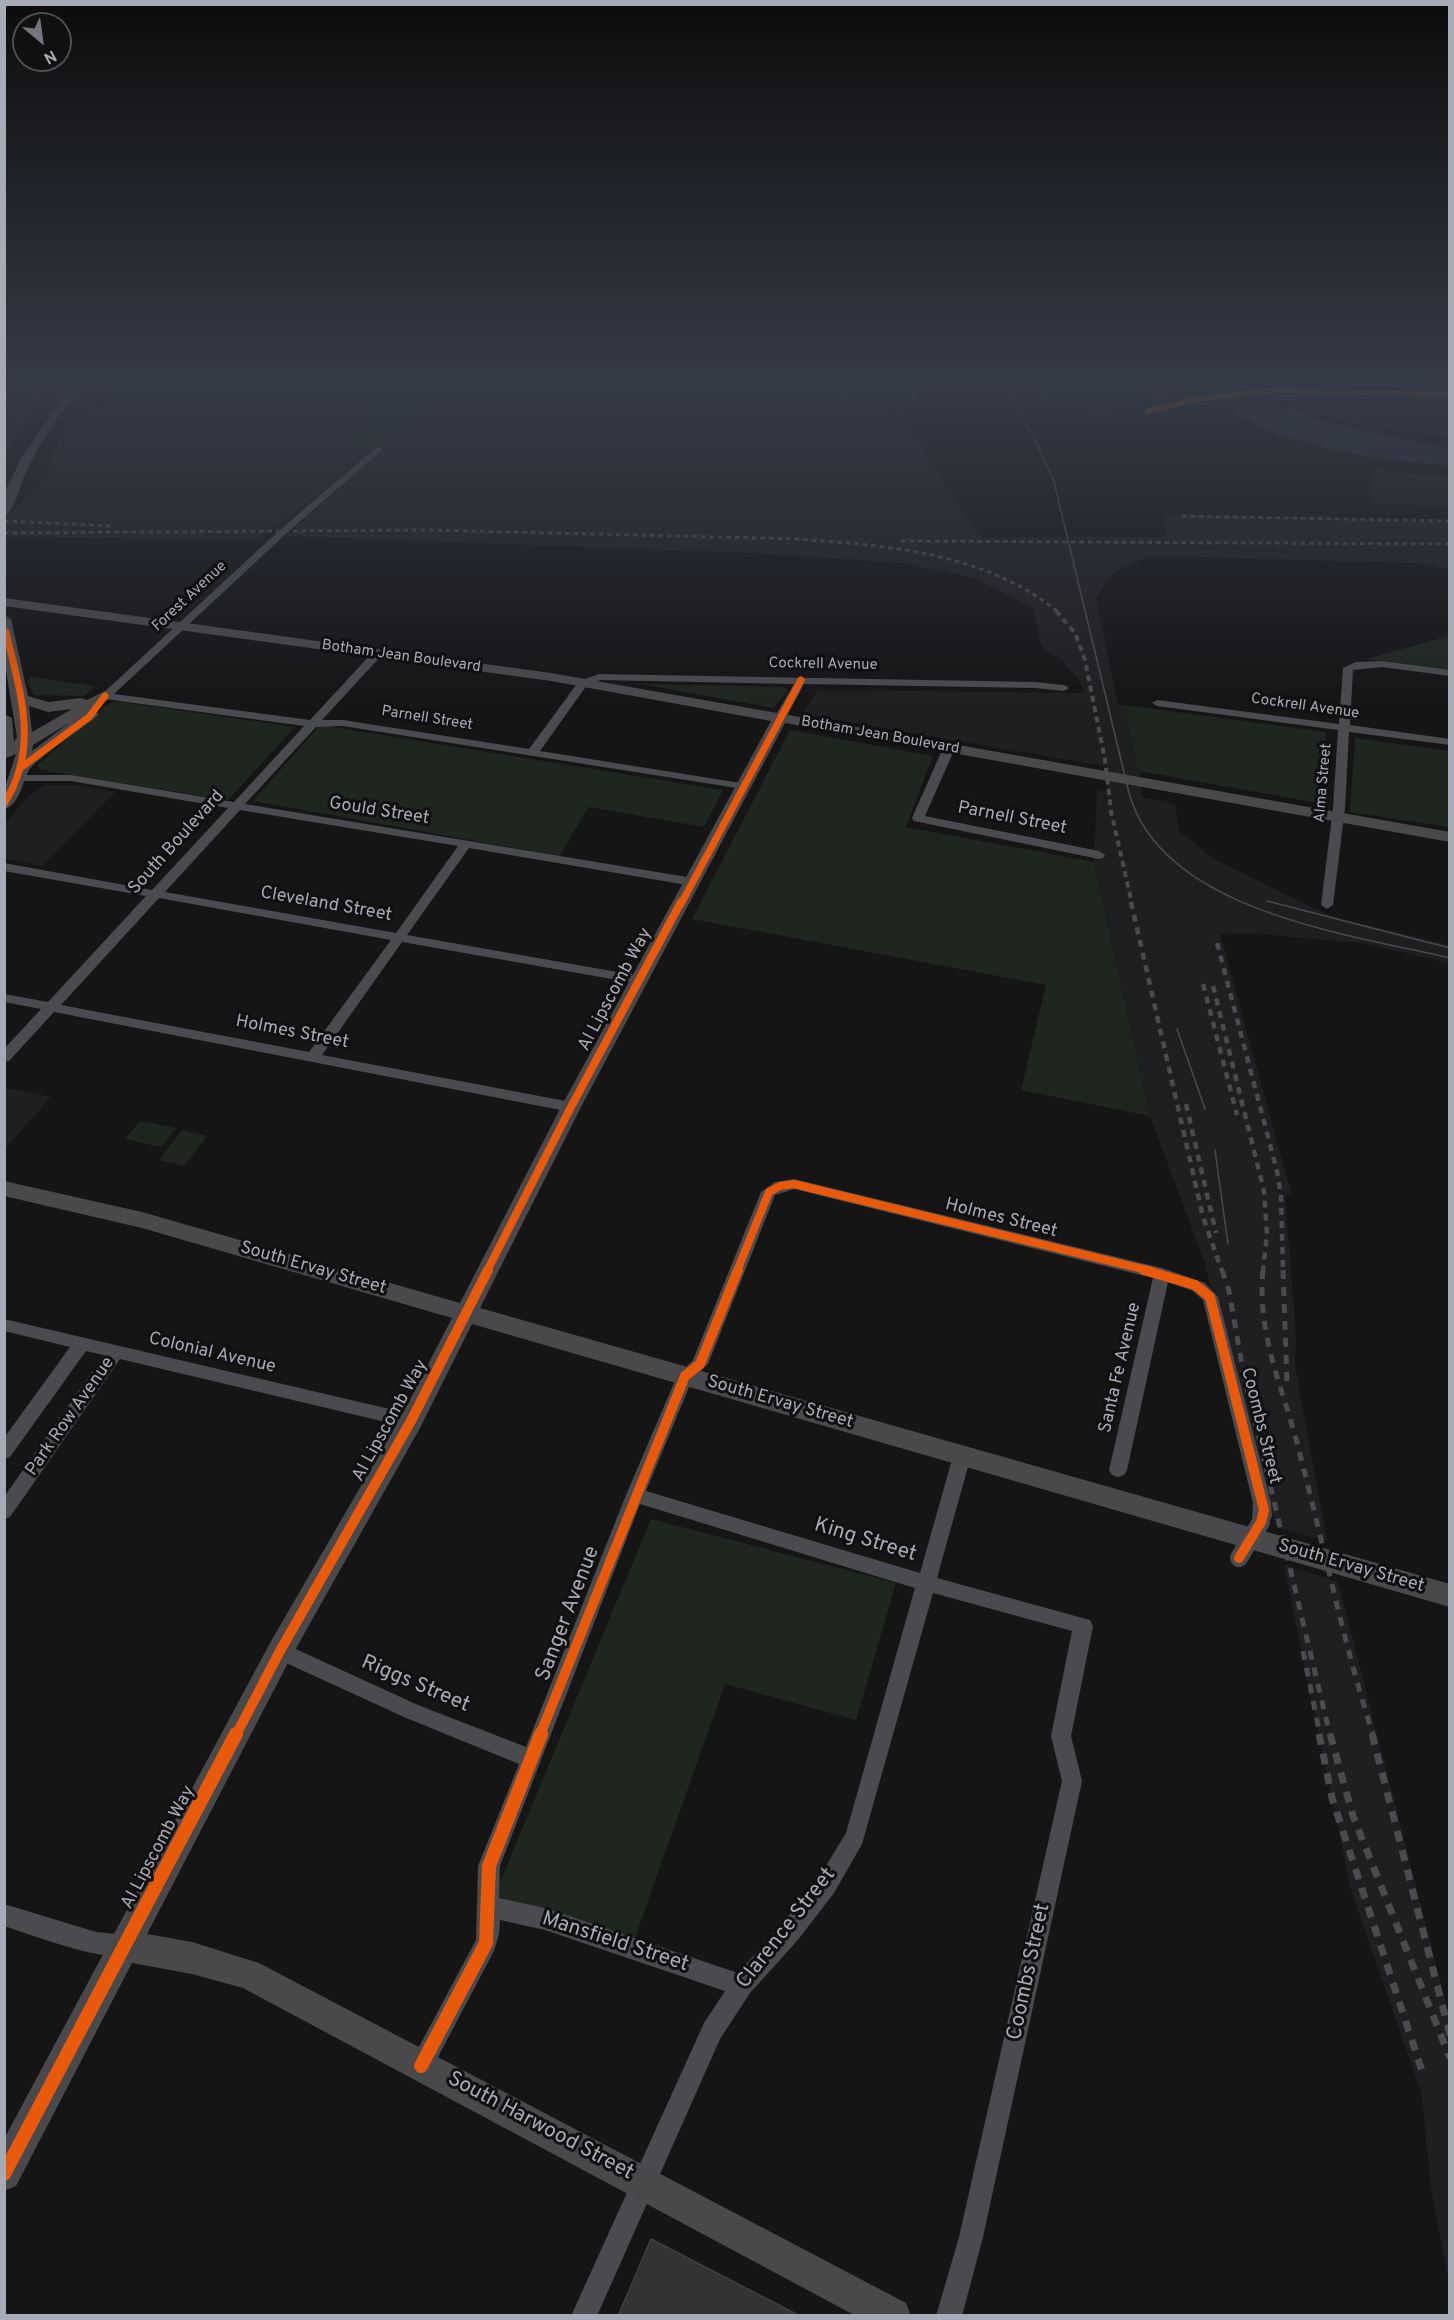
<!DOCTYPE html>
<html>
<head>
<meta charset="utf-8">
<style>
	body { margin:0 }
	#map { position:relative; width:1454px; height:2320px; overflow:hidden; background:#151516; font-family:Overpass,sans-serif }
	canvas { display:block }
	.frame { position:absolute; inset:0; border:6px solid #a7abb6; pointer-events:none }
	.north { position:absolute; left:12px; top:12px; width:60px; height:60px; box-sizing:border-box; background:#101011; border:2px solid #4c4e53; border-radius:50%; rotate:151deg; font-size:16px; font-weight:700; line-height:24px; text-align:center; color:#a7abb6 }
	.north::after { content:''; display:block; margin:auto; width:21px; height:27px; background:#74767e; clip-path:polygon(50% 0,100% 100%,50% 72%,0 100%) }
</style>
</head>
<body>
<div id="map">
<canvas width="1454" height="2320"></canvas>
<div class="frame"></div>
<div class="north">N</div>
</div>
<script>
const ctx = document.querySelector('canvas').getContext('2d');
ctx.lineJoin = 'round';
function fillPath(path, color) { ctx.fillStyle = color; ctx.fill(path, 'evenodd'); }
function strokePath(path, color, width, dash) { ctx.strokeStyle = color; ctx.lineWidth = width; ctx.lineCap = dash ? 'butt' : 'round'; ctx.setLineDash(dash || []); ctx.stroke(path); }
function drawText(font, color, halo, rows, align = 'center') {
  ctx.font = font + ' Overpass,sans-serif'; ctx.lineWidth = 6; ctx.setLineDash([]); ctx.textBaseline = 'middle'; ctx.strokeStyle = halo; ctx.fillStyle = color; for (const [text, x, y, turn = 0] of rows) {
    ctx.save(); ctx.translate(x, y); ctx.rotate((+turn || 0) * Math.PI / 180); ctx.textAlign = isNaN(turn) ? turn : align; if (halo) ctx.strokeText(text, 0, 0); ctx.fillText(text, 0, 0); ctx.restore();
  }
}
fillPath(new Path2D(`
	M143 380H230L374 398 333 446 372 452 259 540 5 537 4 512H13L45 480 64 430Z
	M489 380H555L548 391 563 392 593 386 819 391 842 399 898 410 969 520 983 538 1166 537 1163 515 1449 520V569L1413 563 1151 556 1126 566 1108 578 1096 598 1118 704 1124 705 1138 762 1142 797 1175 804 1179 831 1214 859 1318 910 1337 918 1449 945V963L1367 944 1250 933 1220 934 1292 1196H1285L1296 1337 1295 1366 1327 1541 1276 1527 1205 1264 1150 1116 1094 862 1097 790 1107 791 1103 766 802 714 818 690 1086 693 1076 677 1061 659 1045 650 1040 642 1033 608 974 578 903 563 750 553 287 536 384 447 417 435 458 399Z
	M1261 380H1449V392L1274 387Z
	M1288 394 1449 398V438L1341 421 1296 406Z
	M1376 469 1449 478V506L1370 503Z
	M45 785H77L115 792 42 866 5 859V824L27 797Z
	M5 1088 51 1097 5 1149 4 1088Z
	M1284 1565 1338 1582 1449 2015V2282L1431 2189 1422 2095 1350 1887Z`), '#1f1f21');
fillPath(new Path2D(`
	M5 380H52L27 411 5 458V422L15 407 5 405Z
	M230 380H489L458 399 417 435 372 452 333 446 373 398Z
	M555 380H912L921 406C886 413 852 402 819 391L593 386 563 392 548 391Z
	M1022 380H1229L1103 411 1055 406 1027 389Z
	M1449 636V670L1366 659Z
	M31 677 96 686 84 696 34 695 27 681Z
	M640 684 782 687 787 689V692L773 708Z
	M114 702H122L295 727 228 800 40 770 37 765 107 705Z
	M1124 705 1326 732 1324 804 1139 771Z
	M320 725 723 790 704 827 588 807 560 856 253 801Z
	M790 730 933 756 906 827 1094 862 1150 1116 1021 1090 1046 985 692 919Z
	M1355 738 1449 751V827L1350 812Z
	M140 1121 176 1128 161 1147 125 1139Z
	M182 1130 207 1136 184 1166 159 1160Z
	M651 1519 896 1583 856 1720 725 1684 633 1943 493 1899Z`), '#1f2620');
fillPath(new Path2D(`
	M1243 405 1291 408 1319 420 1449 449V465C1387 462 1287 447 1234 412Z`), '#2a2f37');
const building = new Path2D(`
	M651 2239 800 2316H618Z`);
fillPath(building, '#333335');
strokePath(building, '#3e3f42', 1.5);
fillPath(new Path2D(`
	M1273 388 1450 393V397L1273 392 1199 401 1148 413 1144 411 1199 397Z
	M378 446 382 449 381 451 289 531 114 694 310 720 373 652 377 651 382 654 381 656 322 720H343L529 749 579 681 599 674 1035 682 1064 685 1069 688 1064 691 1035 688 804 684 786 718 780 721 774 718 794 684 600 680 587 685 540 751 747 784 749 786 743 789 343 726 316 727 245 804 693 878 699 882 693 886 469 848 407 935 640 976 647 980 645 983 640 984 402 942 322 1055 571 1102 578 1107 576 1110 571 1112 54 1012 9 1061 4 1062V1049L41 1009 4 1002V994L48 1002 146 896 4 871V863L152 890 228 808 71 781H19L13 778 19 775H71L234 802 304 726 105 699 100 696 283 527ZM240 810 458 846 396 933 165 892ZM159 898 391 940 309 1052 61 1005Z
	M1382 661 1450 670V676L1382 667 1353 670 1350 725 1450 739V745L1349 732 1345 808 1333 905 1327 909 1321 905 1333 808 1338 730 1157 706 1152 703 1157 700 1339 724 1343 668 1356 662Z
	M949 745 955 748 925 816 1099 851 1105 855 1103 858 1099 859 914 821 912 818 943 748Z
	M794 1179 1162 1268 1205 1283 1218 1297 1271 1503 1272 1516 1267 1527 1261 1530 1255 1527 1252 1522 1253 1503 1203 1300 1193 1291 1168 1282 1127 1470 1124 1475 1118 1477 1112 1475 1109 1470 1153 1278 794 1189 775 1195 708 1364 692 1380 646 1491 920 1573 953 1456 956 1451 962 1449 968 1451 971 1456 937 1578 1090 1620 1093 1626 1071 1736 1082 1781 983 2237 962 2316H936L959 2237 1062 1781 1051 1736 1072 1631 933 1593 862 1844 834 1893 797 1941 750 1993 720 2039 597 2316H571L704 2023 725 1991 545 1930 500 1920 499 1934 494 1951 429 2074 421 2078 413 2074 409 2066 413 2058 476 1940 478 1866 519 1764 404 1717 273 1657 270 1651 273 1645 280 1642 287 1645 418 1705 526 1747 626 1495 677 1376 693 1360 761 1192 775 1182ZM640 1504 915 1588 846 1833 818 1879 781 1925 738 1973 545 1908 499 1898 500 1866Z
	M4 1319 411 1414 417 1416 420 1421 417 1426 411 1428 120 1359 10 1517 4 1519V1497L104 1355 86 1351 10 1457 4 1459V1438L70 1347 4 1331Z
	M4 1904 96 1932 126 1935 134 1938 137 1946 134 1954C108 1965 33 1935 4 1926Z`), '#4a4b4e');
fillPath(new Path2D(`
	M74 380H85C62 412 38 443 23 479 19 489 14 512 4 516V493L21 459Z
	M4 598 551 673 1450 832V842L785 723 581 1107 480 1308 1450 1584V1607L472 1324 420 1428 290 1659 147 1934 192 1942 259 1963 906 2303 911 2316H856L243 1988 192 1974 132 1963 16 2186 4 2191V2139L270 1643 402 1415 452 1318 142 1228 4 1196V1181L142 1212 460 1303 561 1107 771 721 551 681 4 606Z
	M4 615 11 619 28 696 48 702 81 698 87 700 105 691 113 696 92 710 99 714 96 717C85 726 34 761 29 770 22 782 20 805 4 809V790L16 754 4 759V714L12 718 14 742 17 737 4 659ZM29 706 48 712 72 709 32 732ZM69 723 32 751 33 745Z`), '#49494c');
strokePath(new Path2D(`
	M1001 380 1035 439 1054 482 1129 793C1162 911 1348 934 1450 958
	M1267 901 1450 948
	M1177 1029 1205 1109
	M1215 1150 1228 1244`), '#4a4b4e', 1.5);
strokePath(new Path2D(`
	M1182 516 1450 521
	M4 521 112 526
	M4 533 428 530 802 539
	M795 539C885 545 985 552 1058 612
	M901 541 1450 544`), '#4a4b4e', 3, [4.5, 4]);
strokePath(new Path2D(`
	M1056 611 1075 633 1085 660 1105 760 1111 811 1132 904`), '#4a4b4e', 4, [6, 4.5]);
strokePath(new Path2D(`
	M1131 902 1203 1217 1222 1271
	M1217 943 1277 1171 1281 1196 1283 1271
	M1203 984 1237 1115
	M1213 986 1264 1191 1267 1234 1263 1271
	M1186 1104 1216 1233`), '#4a4b4e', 4.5, [7, 6]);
strokePath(new Path2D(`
	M1222 1270 1229 1291 1244 1376 1330 1735
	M1263 1270C1257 1331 1280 1381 1296 1439 1322 1537 1342 1638 1373 1735
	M1283 1270 1287 1382
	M1303 1651 1320 1735`), '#4a4b4e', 5, [9, 8]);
strokePath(new Path2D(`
	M1319 1734 1332 1798 1424 2077
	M1330 1734 1353 1816 1450 2058
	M1372 1734 1450 2035`), '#4a4b4e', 7, [11, 9]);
strokePath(new Path2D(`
	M1239 1558 1261 1522`), '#4a4b4e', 18);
strokePath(new Path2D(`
	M1148 411 1199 399 1273 390 1450 395`), '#e8590c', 5);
strokePath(new Path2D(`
	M23 766 89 717 105 696
	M4 804C40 747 20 693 6 632
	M681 904 801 680`), '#e8590c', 7);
strokePath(new Path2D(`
	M487 1271 571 1107 681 902
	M737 1271 769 1192 780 1186 794 1184 1151 1271`), '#e8590c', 8);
strokePath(new Path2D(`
	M1144 1270 1195 1285 1210 1297 1264 1510 1261 1522 1239 1558
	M236 1735 280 1651 411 1421 488 1270
	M540 1735 685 1376 700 1364 738 1270`), '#e8590c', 10);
strokePath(new Path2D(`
	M421 2066 486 1943 489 1866 541 1734
	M4 2174 236 1734`), '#e8590c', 14);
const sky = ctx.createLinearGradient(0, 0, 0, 705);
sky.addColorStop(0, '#0c0c0c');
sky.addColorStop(0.54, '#353b47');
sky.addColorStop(1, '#353b4700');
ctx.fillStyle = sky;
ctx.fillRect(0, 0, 1454, 705);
drawText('15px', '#a7abb6', '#101011', [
	["Forest Avenue",190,597,-43],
	["Botham Jean Boulevard",401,657,8],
	["Cockrell Avenue",823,665,1],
	["Cockrell Avenue",1305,707,8],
	["Parnell Street",427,719,9],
	["Botham Jean Boulevard",880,736,10],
	["Alma Street",1324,783,-85]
]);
drawText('18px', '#a7abb6', '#101011', [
	["Gould Street",379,812,9],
	["Parnell Street",1012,819,11],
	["South Boulevard",177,843,-48],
	["Cleveland Street",326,905,10],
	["Al Lipscomb Way",616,990,-62],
	["Holmes Street",292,1033,11],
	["Holmes Street",1001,1219,14],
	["South Ervay Street",313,1269,16],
	["Colonial Avenue",212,1354,13],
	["Santa Fe Avenue",1121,1368,-77],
	["South Ervay Street",780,1403,16],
	["Park Row Avenue",71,1417,-55],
	["Al Lipscomb Way",391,1421,-61],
	["Coombs Street",1260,1426,76],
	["South Ervay Street",1351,1567,16],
	["Al Lipscomb Way",159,1848,-62]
]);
drawText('21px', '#a7abb6', '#101011', [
	["King Street",865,1541,17],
	["Sanger Avenue",569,1614,-69],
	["Riggs Street",415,1685,23],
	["Clarence Street",787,1929,-52],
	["Mansfield Street",615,1943,18],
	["Coombs Street",1030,1972,-78],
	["South Harwood Street",540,2127,28]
]);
</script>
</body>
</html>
